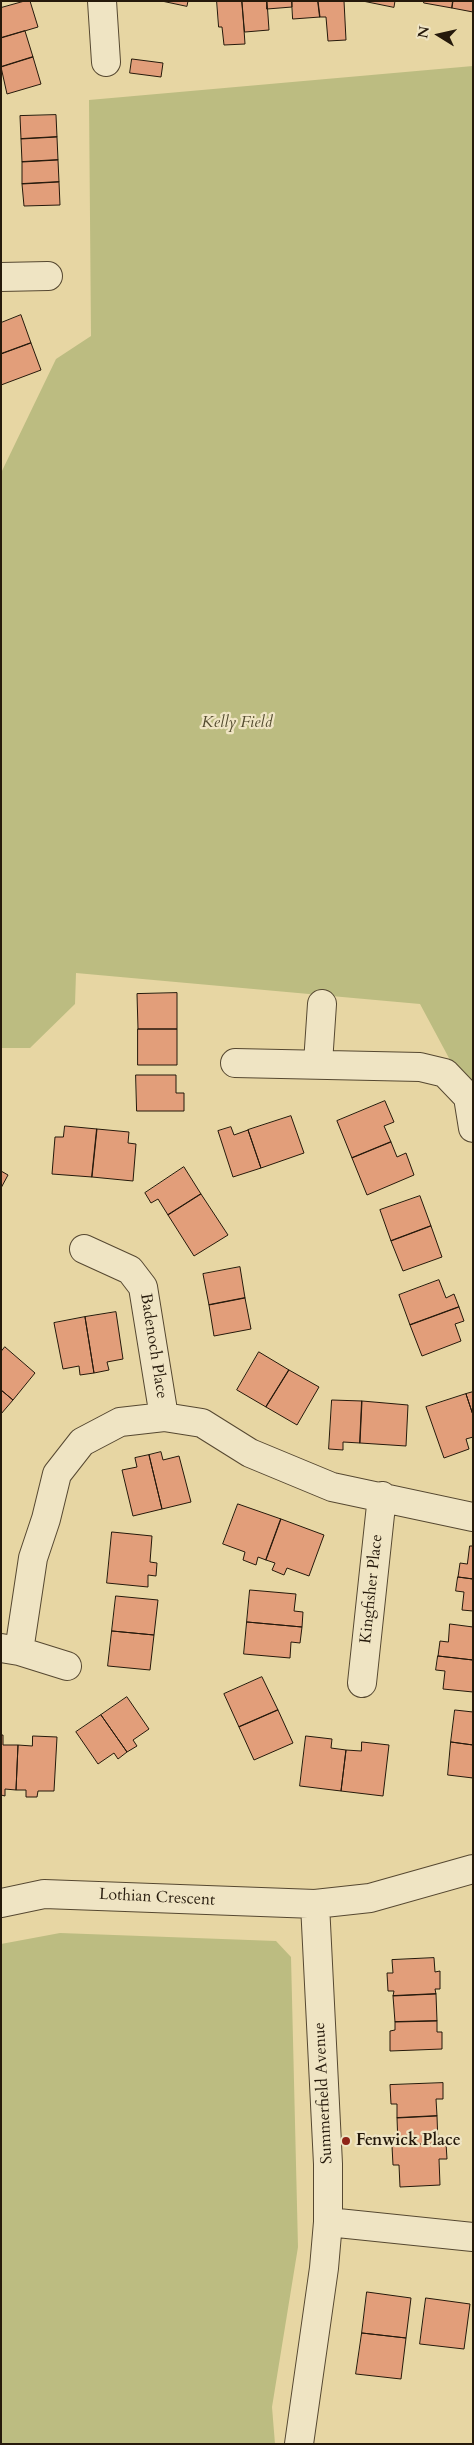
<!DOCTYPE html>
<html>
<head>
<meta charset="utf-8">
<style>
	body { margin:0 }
	#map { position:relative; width:474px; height:2445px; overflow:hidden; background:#e7d6a3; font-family:Cardo,serif }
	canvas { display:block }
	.frame { position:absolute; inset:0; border:2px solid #25190b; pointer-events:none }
	.north { position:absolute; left:414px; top:10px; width:50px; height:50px; -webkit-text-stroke:4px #efe4c3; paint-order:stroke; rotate:280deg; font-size:14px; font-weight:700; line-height:20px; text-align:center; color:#25190b }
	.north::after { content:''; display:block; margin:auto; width:18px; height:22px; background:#25190b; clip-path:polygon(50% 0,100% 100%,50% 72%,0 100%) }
</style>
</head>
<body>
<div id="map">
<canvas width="474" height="2445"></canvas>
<div class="frame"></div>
<div class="north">N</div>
</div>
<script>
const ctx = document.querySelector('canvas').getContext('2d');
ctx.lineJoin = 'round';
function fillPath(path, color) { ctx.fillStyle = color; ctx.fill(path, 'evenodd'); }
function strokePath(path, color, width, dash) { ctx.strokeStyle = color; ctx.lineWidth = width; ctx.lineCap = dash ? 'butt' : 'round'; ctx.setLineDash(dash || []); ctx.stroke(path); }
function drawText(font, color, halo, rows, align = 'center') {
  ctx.font = font + ' Cardo,serif'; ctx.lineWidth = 4.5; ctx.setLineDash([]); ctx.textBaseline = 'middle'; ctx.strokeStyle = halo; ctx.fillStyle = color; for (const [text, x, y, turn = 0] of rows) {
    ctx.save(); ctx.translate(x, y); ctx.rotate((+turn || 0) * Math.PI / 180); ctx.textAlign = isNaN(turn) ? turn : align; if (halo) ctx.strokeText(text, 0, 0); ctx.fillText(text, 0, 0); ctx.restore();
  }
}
fillPath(new Path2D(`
	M473 66V1084L450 1060 420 1004 76 973 75 1004 30 1048H1V473L56 359 91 336 89 100Z
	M60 1933 276 1941 291 1957 298 2247 272 2407 275 2444H1V1944Z`), '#bcbc81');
const building = new Path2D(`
	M25 1H30L38 27 1 38V8Z
	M162 1H188L187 6Z
	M217 1H242L245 44 224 45 222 27H219Z
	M242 1H267L269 30 245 32Z
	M267 1H292V7L267 9Z
	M292 1H318L320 17 293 19Z
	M318 1H344L346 40 328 41 326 17H320Z
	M363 1H395L394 7Z
	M424 1H453L452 8 424 3Z
	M453 1H473V12L452 8Z
	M25 31 33 57 1 67V38Z
	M33 57 41 84 7 94 1 67Z
	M132 59 163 63 161 77 130 73Z
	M56 115 57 137 21 139 20 116Z
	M57 137 58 160 22 162 21 139Z
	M58 160 59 182 22 184V162Z
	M59 182 60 205 24 206 22 184Z
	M21 315 31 343 1 354V323Z
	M31 343 41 370 1 385V354Z
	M177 993V1029H138L137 994Z
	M138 1029H177V1065H138Z
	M136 1075H176V1093H184V1111H137Z
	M385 1101 394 1122 384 1126 391 1142 352 1158 337 1121Z
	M291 1116 304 1153 261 1168 248 1130Z
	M65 1126 97 1129 92 1177 52 1174 55 1137H63Z
	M231 1127 234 1135 248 1130 261 1168 233 1177 218 1131Z
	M97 1129 129 1132 128 1143 136 1144 133 1181 92 1177Z
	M391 1142 397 1157 406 1153 414 1175 367 1195 352 1158Z
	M184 1167 201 1194 168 1215 158 1199 151 1203 145 1193Z
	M1 1171 8 1175 1 1188Z
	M201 1194 228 1235 194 1256 168 1215Z
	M420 1196 431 1226 391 1241 380 1210Z
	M431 1226 442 1257 403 1271 391 1241Z
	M240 1267 245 1298 209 1305 203 1274Z
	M439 1280 446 1298 454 1294 459 1307 410 1325 399 1295Z
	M245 1298 251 1329 214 1336 209 1305Z
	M459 1307 464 1321 455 1324 461 1341 422 1356 410 1325Z
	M116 1312 123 1359 107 1362 109 1370 94 1373 85 1317Z
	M85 1317 94 1373 80 1375 79 1366 63 1369 54 1323Z
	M5 1347 35 1373 13 1400 1 1390V1352Z
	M259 1352 289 1370 266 1407 237 1390Z
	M289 1370 319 1387 297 1425 266 1407Z
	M1 1390 13 1400 1 1414Z
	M473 1392V1415L466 1394Z
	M466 1394 473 1415V1437L466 1439 469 1449 444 1458 426 1407Z
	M332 1400 362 1401 360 1443 343 1442V1450L329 1449Z
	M362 1401 408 1405 406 1446 360 1443Z
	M161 1452 163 1460 179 1456 191 1502 162 1509 149 1455Z
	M149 1455 162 1509 133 1516 122 1470 137 1467 135 1458Z
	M238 1504 281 1519 266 1560 258 1557 256 1565 243 1560 245 1552 223 1544Z
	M281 1519 324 1535 309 1576 287 1568 284 1575 272 1570 275 1563 266 1560Z
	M112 1532 152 1536 150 1562 157 1563 156 1576 148 1575V1587L107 1583Z
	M470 1546H473V1579L458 1577 460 1563 467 1564Z
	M458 1577 473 1579V1611L462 1610 464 1592 456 1591Z
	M250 1590 296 1594 294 1611 303 1612 302 1627 247 1622Z
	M116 1596 158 1600 154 1635 112 1631Z
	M247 1622 302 1627 300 1643 291 1642 290 1658 244 1654Z
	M450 1624 473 1627V1660L438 1656 440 1641 448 1642Z
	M112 1631 154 1635 150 1670 108 1666Z
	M438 1656 473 1660V1692L443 1689 445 1671 436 1670Z
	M262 1677 278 1710 239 1727 224 1694Z
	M127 1697 149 1729 133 1740 137 1746 127 1752 101 1715Z
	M278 1710 293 1743 254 1760 239 1727Z
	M455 1710 473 1712V1745L451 1742Z
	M101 1715 127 1752 118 1759 114 1753 98 1764 76 1732Z
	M1 1735H3V1745H18L16 1790 5 1789V1796L1 1795Z
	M33 1736 57 1737 54 1791H38L37 1797H26V1790H16L18 1745 32 1746Z
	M306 1736 332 1739 331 1748 346 1750 341 1791 300 1786Z
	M362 1742 389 1745 383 1796 341 1791 346 1750 361 1751Z
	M451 1742 473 1745V1778L448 1775Z
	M434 1958 435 1972 440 1971V1989H435L436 1994 393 1996 394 1991H388L387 1973H393L392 1960Z
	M436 1994 437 2021 395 2022 393 1996Z
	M437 2021V2032H442V2049L390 2051V2031L395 2030V2022Z
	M443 2083V2099H436L437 2116 397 2118V2104H391L390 2085Z
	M437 2116 438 2144 398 2145 397 2118Z
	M446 2143 447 2159H439L440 2185 400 2187 399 2165H393L392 2146Z
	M367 2292 411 2298 406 2338 362 2333Z
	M426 2298 470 2304 464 2349 420 2344Z
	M362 2333 406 2338 401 2379 356 2374Z`);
fillPath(building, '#e29e7a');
strokePath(building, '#25190b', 1);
const minor = new Path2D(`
	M102 1 106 62
	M1 277 48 276
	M235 1063 420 1067 445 1073 468 1097 473 1128
	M318 1063 322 1004
	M84 1249 130 1270 143 1287 164 1417
	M1 1648 19 1651 67 1666
	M19 1651 33 1558 46 1519 57 1474 82 1442 120 1422 164 1417 202 1423 250 1453 332 1487 473 1517
	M362 1683 382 1496
	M1 1903 44 1894 315 1904 370 1898 473 1869
	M328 2222 473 2237
	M299 2444 324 2268 328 2222V2164L315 1904`);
strokePath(minor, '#564831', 30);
strokePath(minor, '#efe4c3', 28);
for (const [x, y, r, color] of [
	[346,2141,5,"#8f2418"]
]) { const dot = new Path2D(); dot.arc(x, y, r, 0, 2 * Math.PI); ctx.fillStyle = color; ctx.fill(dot); strokePath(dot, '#efe4c3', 2); }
drawText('italic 16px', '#524a2e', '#efe4c3', [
	["Kelly Field",237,723]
]);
drawText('16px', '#25190b', '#efe4c3', [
	["Badenoch Place",153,1346,81],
	["Kingfisher Place",372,1589,-84],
	["Lothian Crescent",157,1898,3],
	["Summerfield Avenue",324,2093,-93]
]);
drawText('bold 16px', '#25190b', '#efe4c3', [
	["Fenwick Place",356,2141]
], 'left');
</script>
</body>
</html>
